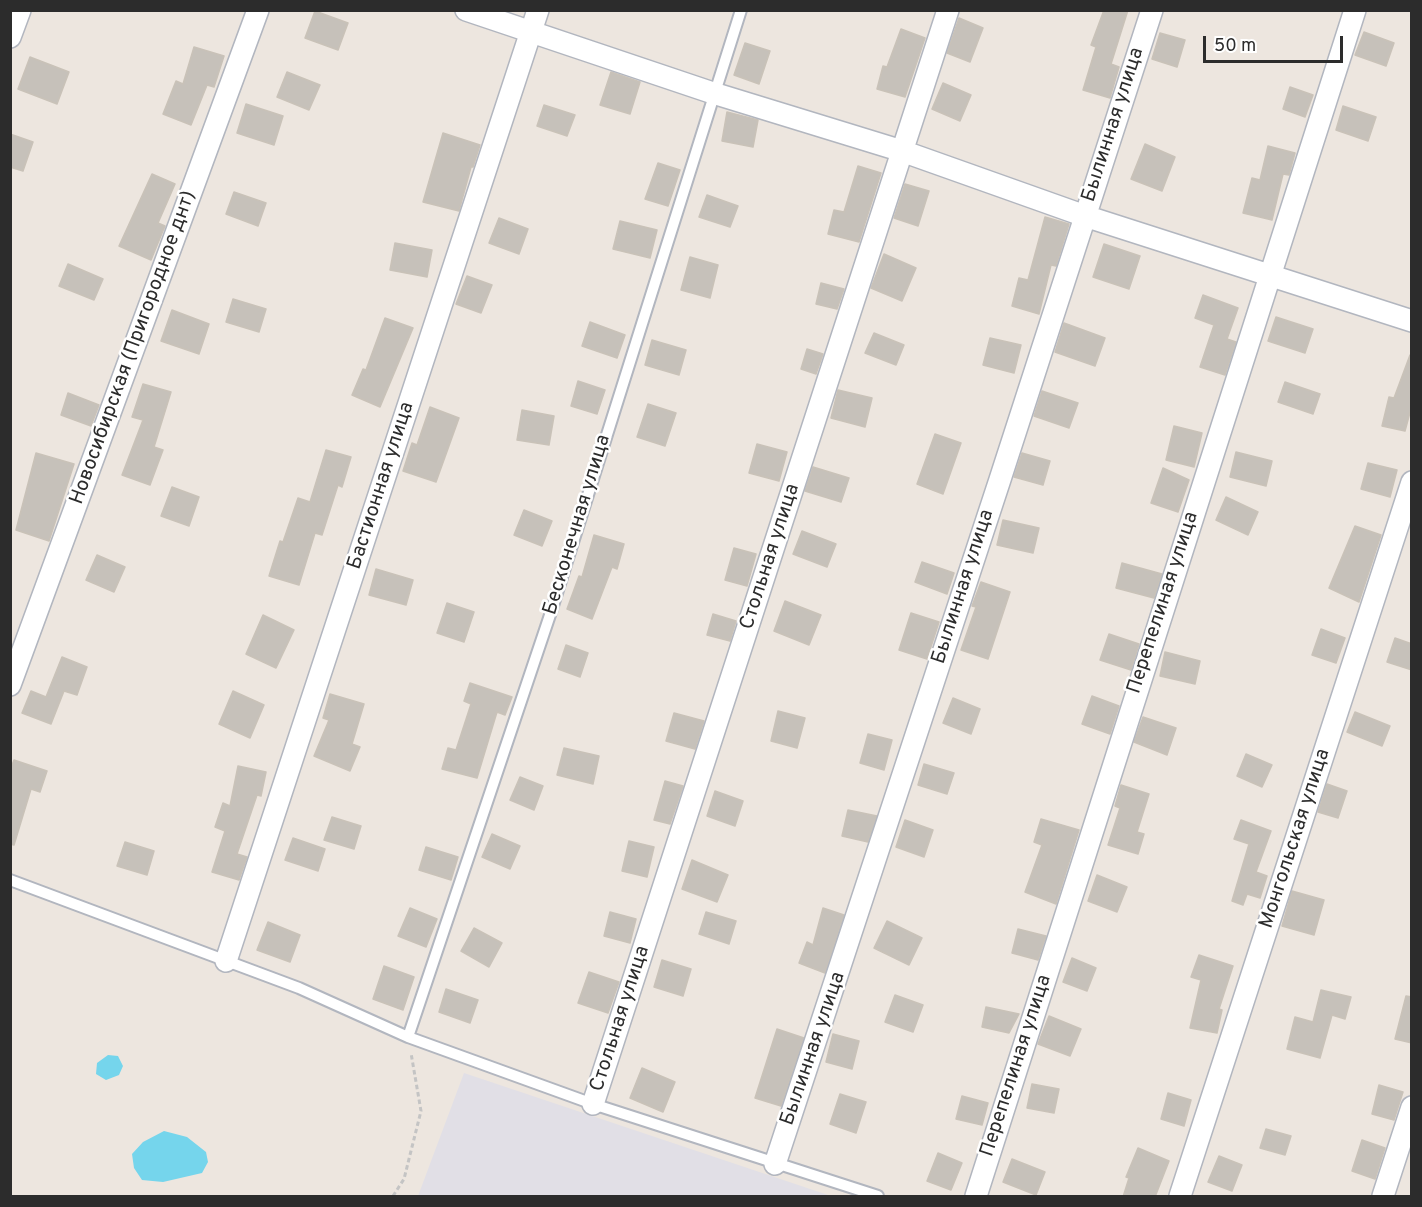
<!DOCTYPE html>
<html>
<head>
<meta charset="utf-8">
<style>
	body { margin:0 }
	#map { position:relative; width:1422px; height:1207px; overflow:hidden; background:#ede6df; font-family:Overpass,sans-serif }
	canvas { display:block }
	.frame { position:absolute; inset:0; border:12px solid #2c2c2c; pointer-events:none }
	.scale { position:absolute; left:1203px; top:36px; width:140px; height:27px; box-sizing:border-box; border:3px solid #2c2c2c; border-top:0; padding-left:8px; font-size:18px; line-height:21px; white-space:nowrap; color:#2c2c2c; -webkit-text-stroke:4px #fff; paint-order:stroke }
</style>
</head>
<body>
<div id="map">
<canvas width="1422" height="1207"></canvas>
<div class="frame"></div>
<div class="scale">50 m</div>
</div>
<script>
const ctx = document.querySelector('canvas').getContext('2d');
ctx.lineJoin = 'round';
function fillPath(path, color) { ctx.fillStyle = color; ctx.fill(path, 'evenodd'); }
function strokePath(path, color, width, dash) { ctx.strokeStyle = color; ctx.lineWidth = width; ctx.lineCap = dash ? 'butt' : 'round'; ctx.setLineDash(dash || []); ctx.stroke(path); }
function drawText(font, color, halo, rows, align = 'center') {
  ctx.font = font + ' Overpass,sans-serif'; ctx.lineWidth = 5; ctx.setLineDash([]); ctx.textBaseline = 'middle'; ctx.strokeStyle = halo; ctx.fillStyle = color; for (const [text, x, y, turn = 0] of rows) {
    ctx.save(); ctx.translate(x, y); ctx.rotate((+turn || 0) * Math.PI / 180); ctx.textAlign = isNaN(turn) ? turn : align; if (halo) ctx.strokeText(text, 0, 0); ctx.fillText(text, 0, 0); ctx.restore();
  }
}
fillPath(new Path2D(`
	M464 1073 831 1196H418Z`), '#e1dfe6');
fillPath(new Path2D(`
	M108 1055 118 1056 123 1066 119 1075 106 1080 96 1074 97 1063Z
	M164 1131 187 1137 206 1152 208 1162 202 1173 163 1182 142 1180 134 1168 132 1154 143 1142Z`), '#75d5ec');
const building = new Path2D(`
	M1104 10H1128L1111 64 1119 67 1110 98 1083 90 1096 47 1091 45Z
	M315 11 348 23 338 50 305 38Z
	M959 18 983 28 970 62 947 53Z
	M901 29 925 38 905 97 877 89 883 66 887 67Z
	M1364 32 1394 43 1386 66 1355 55Z
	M1160 33 1185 40 1177 67 1152 59Z
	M745 43 770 51 759 84 734 75Z
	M194 47 224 56 214 87 207 85 191 125 163 114 176 81 183 84Z
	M30 57 69 72 57 104 18 89Z
	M287 72 320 85 309 110 277 97Z
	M611 72 640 82 630 114 600 105Z
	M943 83 971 95 960 121 932 109Z
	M1290 87 1313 95 1305 117 1283 109Z
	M246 104 283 116 274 145 237 133Z
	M544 105 575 115 567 136 537 126Z
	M1343 106 1376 117 1368 141 1336 130Z
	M727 112 758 120 753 147 722 141Z
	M443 133 480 145 473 167H471L459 211 423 202Z
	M10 134 33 142 23 171 10 167Z
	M1145 144 1175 157 1162 191 1131 179Z
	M1268 146 1295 153 1289 175 1283 174 1272 220 1243 213 1252 178 1260 180Z
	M658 163 680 170 668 206 645 199Z
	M858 166 881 173 859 242 828 234 834 210 844 212Z
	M152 174 175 184 158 223 165 226 151 260 119 246Z
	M905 184 929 191 918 226 894 218Z
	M234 192 266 203 258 226 226 214Z
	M707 195 738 206 730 227 699 217Z
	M1045 217 1069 224 1056 266 1051 265 1039 314 1012 306 1019 278 1028 280Z
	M499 218 528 229 519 254 489 243Z
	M620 221 657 230 650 258 613 249Z
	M395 243 432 250 427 277 390 270Z
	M1104 244 1140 256 1129 289 1093 277Z
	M884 254 916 268 902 301 871 288Z
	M690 257 718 265 710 298 681 290Z
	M68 264 103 279 94 300 59 286Z
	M467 276 492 285 481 313 456 304Z
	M821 283 844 289 837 309 816 304Z
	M1203 295 1238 308 1227 339 1236 342 1225 375 1200 367 1214 325 1195 318Z
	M233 299 266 309 259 332 226 322Z
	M172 310 209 324 199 354 161 341Z
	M1276 317 1313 329 1305 353 1268 341Z
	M385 318 413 328 380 407 352 395 363 369 366 370Z
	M590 322 625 335 617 358 582 346Z
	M1064 323 1105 338 1095 366 1055 352Z
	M874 333 904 345 896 365 865 353Z
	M990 338 1021 345 1014 373 983 365Z
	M652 340 686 350 679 375 645 365Z
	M807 349 823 354 816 374 801 369Z
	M1410 355 1412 405 1405 431 1382 426 1389 397 1394 398Z
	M578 381 605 390 597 414 571 406Z
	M1285 382 1320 394 1313 414 1278 402Z
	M143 384 171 392 154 447 163 450 150 485 122 475 143 420 132 417Z
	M838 390 872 398 865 427 831 418Z
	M1042 391 1078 403 1069 428 1034 416Z
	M68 393 99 405 91 426 61 415Z
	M648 404 676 413 665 446 637 437Z
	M430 407 459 418 436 482 403 471 412 443 417 445Z
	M522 410 554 416 549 445 517 440Z
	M1174 426 1202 433 1194 467 1166 460Z
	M935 434 961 443 943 494 917 484Z
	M757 444 787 452 779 481 749 473Z
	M326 450 351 457 342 487 338 485 322 535 315 533 299 585 269 576 280 541 283 542 298 498 310 502Z
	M1236 452 1272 461 1266 486 1230 477Z
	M36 453 74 464 49 541 16 530Z
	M1022 453 1050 461 1043 485 1014 477Z
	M1368 463 1397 470 1390 497 1361 489Z
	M813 467 849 478 841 502 805 491Z
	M1163 468 1189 480 1178 512 1151 503Z
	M172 487 199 497 189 526 161 516Z
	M1226 497 1258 512 1248 535 1216 520Z
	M524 510 552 521 542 546 514 535Z
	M1003 520 1039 528 1033 553 997 545Z
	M1355 526 1381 535 1359 602 1329 588Z
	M802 531 836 544 827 567 793 554Z
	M594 535 624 544 617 569 612 567 592 619 567 609 579 576 582 577Z
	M734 548 756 554 747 586 725 580Z
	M97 555 125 567 114 592 86 580Z
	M922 562 954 573 947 594 915 582Z
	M1122 563 1162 574 1154 598 1116 588Z
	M376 569 413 580 406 605 369 595Z
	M981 582 1010 592 988 659 961 650 976 607 972 606Z
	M785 601 821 615 809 645 774 631Z
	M447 603 474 612 464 642 437 633Z
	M911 613 939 622 927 659 899 650Z
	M713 614 736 621 730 641 707 635Z
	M263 615 294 630 276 668 246 654Z
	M1321 629 1345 638 1336 663 1312 655Z
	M1109 634 1139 644 1131 670 1100 660Z
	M1395 638 1412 644V670L1387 662Z
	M566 645 588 653 580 677 558 669Z
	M1165 652 1200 661 1195 684 1160 676Z
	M62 657 87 667 77 695 64 691 51 724 22 713 31 691 46 697Z
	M470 683 512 697 505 715 497 712 477 778 442 769 448 748 456 750 471 704 464 701Z
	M233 691 264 705 250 738 219 724Z
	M330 694 364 704 352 744 360 747 350 771 314 756 329 720 323 718Z
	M1092 696 1119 706 1110 734 1082 724Z
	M953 698 980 709 971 734 943 723Z
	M778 711 805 718 797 748 771 741Z
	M1355 712 1390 726 1382 746 1347 732Z
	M674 713 704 721 695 749 666 741Z
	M1143 717 1176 728 1167 755 1134 742Z
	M868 734 892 740 884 770 860 763Z
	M564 748 599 756 593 784 557 775Z
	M1246 754 1272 765 1262 787 1237 776Z
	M14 760 47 771 40 792 31 789 14 845 10 844V770Z
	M924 764 954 773 947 794 918 785Z
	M238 766 266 772 261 796 257 795 237 854 247 857 239 880 212 872 225 831 215 827 223 803 230 806Z
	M520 777 543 786 534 810 510 800Z
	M665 781 683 786 670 824 654 820Z
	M1327 784 1347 791 1338 818 1318 812Z
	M1121 785 1149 794 1137 832 1144 834 1138 854 1108 845 1120 808 1115 806Z
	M715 791 743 801 735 826 707 816Z
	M848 810 877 816 868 842 842 836Z
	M332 817 361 826 354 849 324 840Z
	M1041 819 1079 830 1056 904 1025 892 1042 845 1034 842Z
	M905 820 933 830 924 857 896 847Z
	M1241 820 1271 831 1256 872 1267 876 1260 898 1247 894 1243 905 1232 901 1249 844 1234 839Z
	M492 834 520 846 510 869 482 857Z
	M293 838 325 849 318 871 285 860Z
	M629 841 654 847 647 877 622 871Z
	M125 842 154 851 147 875 117 866Z
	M426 847 458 857 451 880 419 870Z
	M692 860 728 875 717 902 682 889Z
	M1097 875 1127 887 1117 912 1088 901Z
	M1292 891 1324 900 1314 935 1282 926Z
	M410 908 437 919 426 947 398 936Z
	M823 908 844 915 825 973 799 963 807 942 813 945Z
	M610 912 636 919 630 943 604 936Z
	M706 912 736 921 729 944 699 934Z
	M887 921 922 938 909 965 874 948Z
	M268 922 300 935 290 962 257 950Z
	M474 928 502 943 489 967 461 951Z
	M1018 929 1046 936 1038 960 1012 953Z
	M1199 955 1233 966 1219 1009 1222 1010 1217 1033 1190 1028 1201 980 1191 977Z
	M1072 958 1096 968 1087 991 1063 982Z
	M662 960 691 969 683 996 654 987Z
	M384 966 414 977 403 1010 373 999Z
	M589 972 619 982 608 1013 578 1003Z
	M446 989 478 1000 470 1023 439 1012Z
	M1321 990 1351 997 1345 1019 1332 1015 1320 1058 1287 1049 1295 1017 1313 1022Z
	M895 995 923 1005 913 1032 885 1022Z
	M1406 996 1412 997V1043L1395 1039Z
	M986 1007 1019 1014 1009 1033 982 1027Z
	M1049 1016 1081 1029 1070 1056 1038 1044Z
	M777 1029 804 1038 781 1106 755 1098Z
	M833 1034 859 1041 852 1069 826 1062Z
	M642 1068 675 1082 663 1112 630 1098Z
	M1032 1084 1059 1089 1054 1113 1027 1108Z
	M1379 1085 1403 1092 1394 1120 1372 1114Z
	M1168 1093 1191 1100 1184 1126 1161 1119Z
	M840 1094 866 1102 856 1133 830 1124Z
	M962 1096 988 1103 982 1125 956 1119Z
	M1266 1129 1291 1136 1285 1155 1260 1148Z
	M1362 1140 1385 1148 1375 1179 1352 1171Z
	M1138 1148 1169 1161 1155 1197H1123L1129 1178 1126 1177Z
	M938 1153 962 1163 951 1190 927 1181Z
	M1219 1156 1242 1165 1232 1191 1208 1182Z
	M1012 1159 1045 1172 1036 1195 1003 1182Z`);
fillPath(building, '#c6c1ba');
strokePath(building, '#c9c2b8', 1.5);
const lane = new Path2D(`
	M10 880 299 988 408 1037 593 1104 878 1196
	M408 1037 552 609 741 10`);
const street = new Path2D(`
	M466 10 713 93 902 151 1085 216 1412 321
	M10 37 20 10
	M10 685 258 10
	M226 961 538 10
	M593 1104 948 10
	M775 1164C904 780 1027 395 1152 10
	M976 1196 1355 10
	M1180 1196 1412 482
	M1383 1196 1412 1107`);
strokePath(lane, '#b2b6bf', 14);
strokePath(street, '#b2b6bf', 24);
strokePath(new Path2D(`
	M393 1196 404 1179 421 1111 411 1053`), '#c4c4c4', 3, [4.5, 3]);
strokePath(lane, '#fff', 10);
strokePath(street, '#fff', 21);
drawText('20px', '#2c2c2c', '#fff', [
	["Былинная улица",1114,125,-72],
	["Новосибирская (Пригородное днт)",134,348,-70],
	["Бастионная улица",382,486,-72],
	["Бесконечная улица",578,525,-73],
	["Стольная улица",771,557,-72],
	["Былинная улица",964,587,-72],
	["Перепелиная улица",1164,603,-72],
	["Монгольская улица",1296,839,-72],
	["Стольная улица",621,1019,-72],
	["Былинная улица",814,1049,-71],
	["Перепелиная улица",1017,1066,-72]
]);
</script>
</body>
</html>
